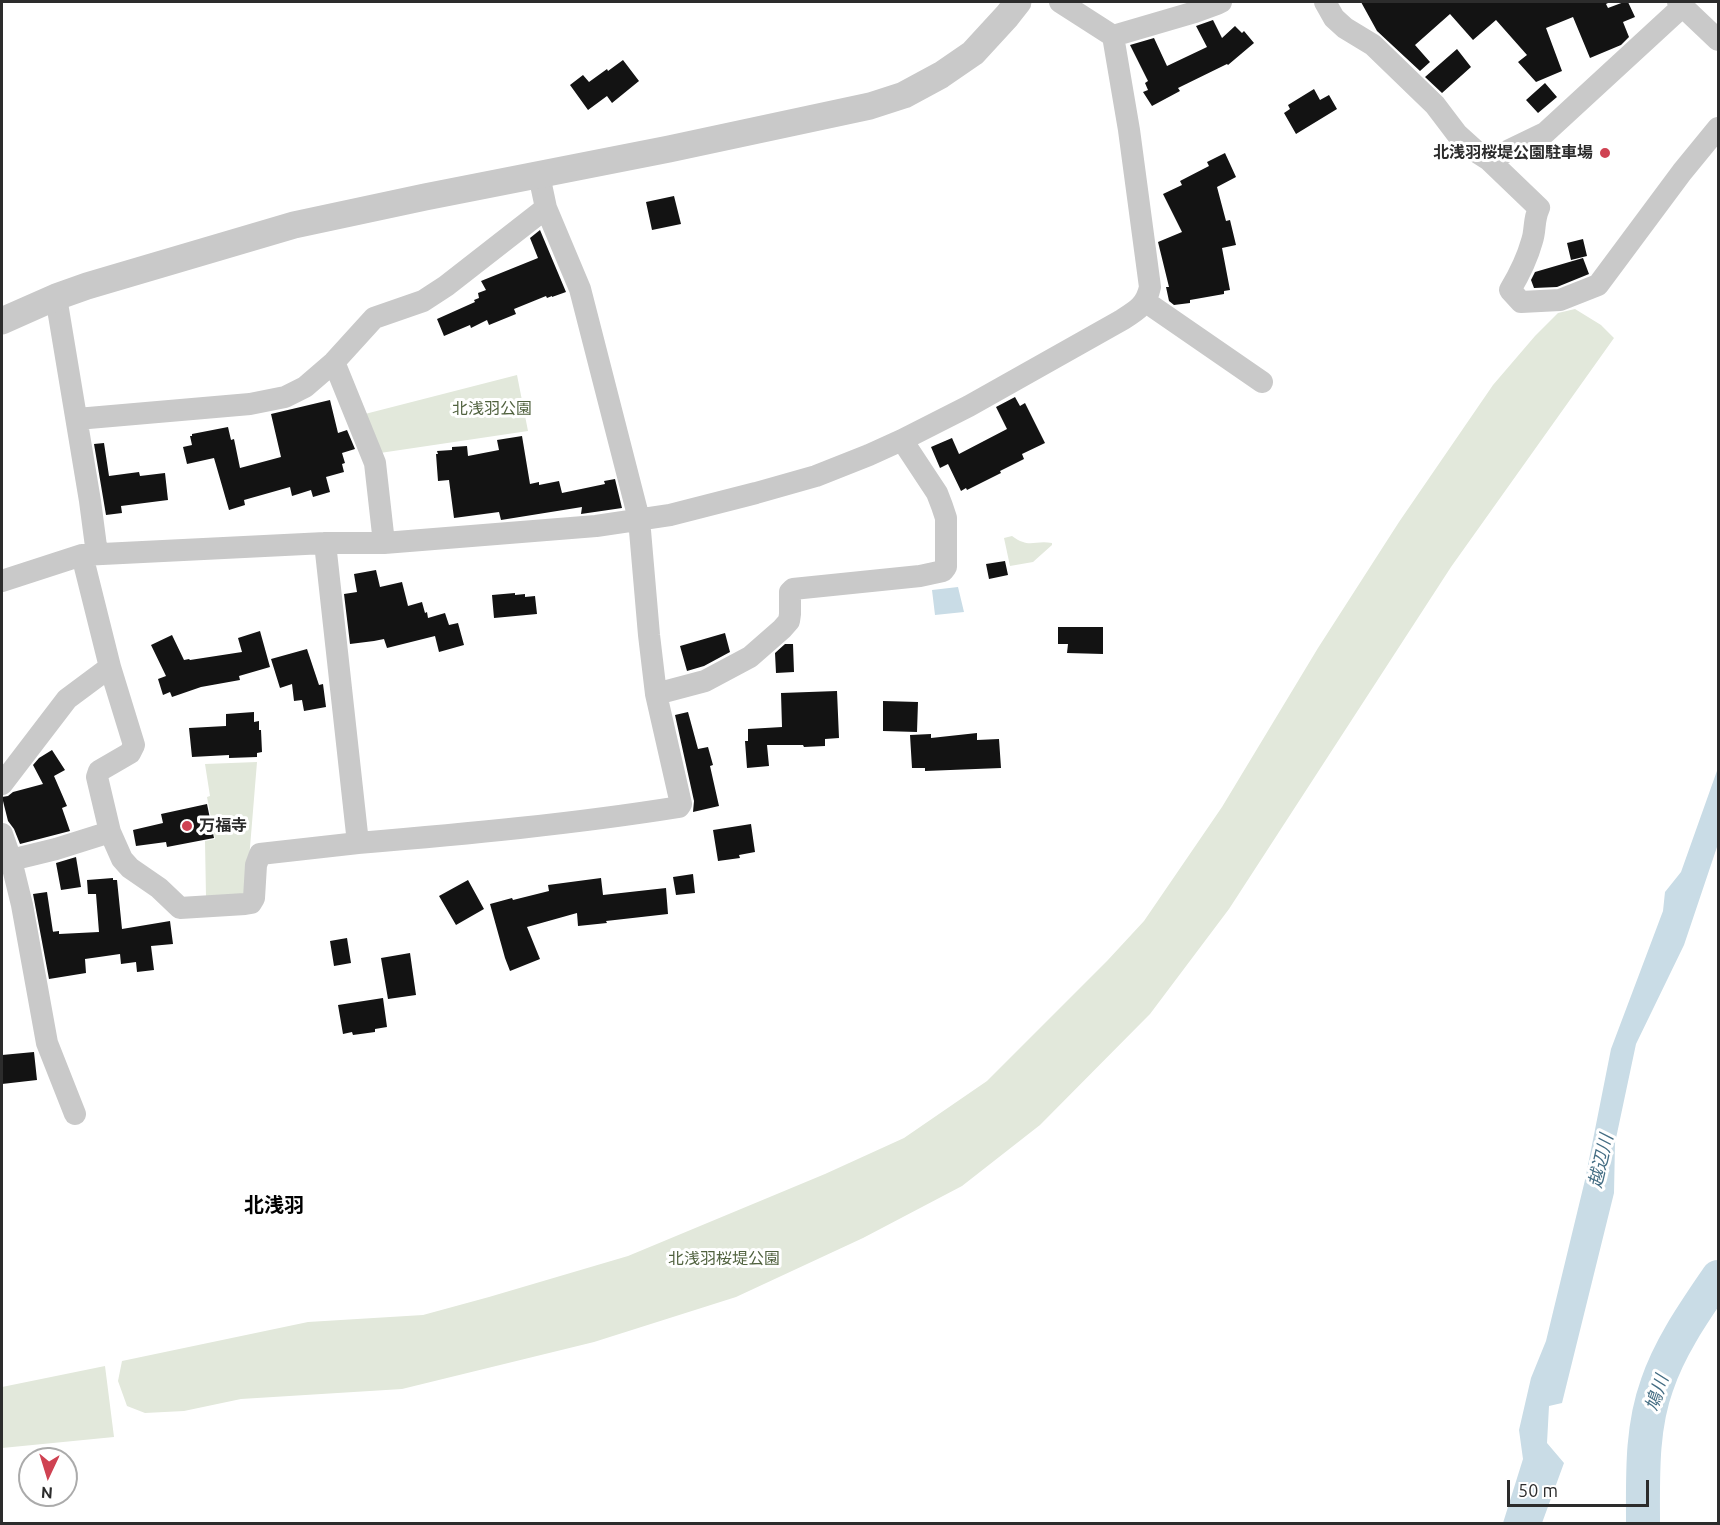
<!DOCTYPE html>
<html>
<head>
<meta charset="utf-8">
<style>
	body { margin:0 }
	#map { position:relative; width:1720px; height:1525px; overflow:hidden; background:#fff; font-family:Ubuntu,sans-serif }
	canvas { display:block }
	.frame { position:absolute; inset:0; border:3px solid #2c2c2c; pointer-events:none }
	.north { position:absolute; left:18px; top:1447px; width:60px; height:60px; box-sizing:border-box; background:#fff; border:2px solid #ababab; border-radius:50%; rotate:184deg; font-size:16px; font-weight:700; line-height:24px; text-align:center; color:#2c2c2c }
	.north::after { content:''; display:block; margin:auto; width:21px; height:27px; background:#cf4252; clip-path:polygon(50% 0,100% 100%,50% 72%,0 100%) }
	.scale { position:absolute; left:1507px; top:1480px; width:142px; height:27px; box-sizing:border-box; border:3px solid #2c2c2c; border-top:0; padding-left:8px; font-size:18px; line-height:21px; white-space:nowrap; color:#2c2c2c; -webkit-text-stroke:4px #fff; paint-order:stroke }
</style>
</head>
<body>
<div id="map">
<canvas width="1720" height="1525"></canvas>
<div class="frame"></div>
<div class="north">N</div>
<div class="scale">50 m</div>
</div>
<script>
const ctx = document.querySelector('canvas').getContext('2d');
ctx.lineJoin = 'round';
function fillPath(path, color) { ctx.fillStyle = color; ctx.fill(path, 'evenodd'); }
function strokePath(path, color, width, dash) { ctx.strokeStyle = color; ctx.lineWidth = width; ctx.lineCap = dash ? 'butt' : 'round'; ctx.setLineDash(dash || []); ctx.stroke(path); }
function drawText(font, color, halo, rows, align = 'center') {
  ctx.font = font + ' Ubuntu,"Noto Sans JP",sans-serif'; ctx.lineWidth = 6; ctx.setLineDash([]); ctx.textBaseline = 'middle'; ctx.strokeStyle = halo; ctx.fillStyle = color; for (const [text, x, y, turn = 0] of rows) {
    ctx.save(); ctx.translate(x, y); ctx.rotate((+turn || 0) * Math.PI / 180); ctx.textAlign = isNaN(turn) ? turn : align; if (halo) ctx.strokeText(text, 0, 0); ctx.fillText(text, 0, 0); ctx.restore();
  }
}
fillPath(new Path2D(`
	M1575 309 1601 325 1614 338 1451 567 1229 909 1150 1014 1040 1125 962 1186 863 1238 736 1297 594 1342 402 1389 241 1399 184 1411 145 1413 127 1406 118 1381 122 1361 308 1322 423 1315 489 1297 628 1256 825 1174 904 1138 987 1081 1107 961 1144 921 1222 807 1318 648 1399 522 1493 385 1535 336 1558 313Z
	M517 375 528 431 380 453 365 414Z
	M1012 536C1030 549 1033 540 1052 543V545L1033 562 1010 566 1004 538Z
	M257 762 246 896 206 897 205 841 215 839 207 797 210 796 205 764Z
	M105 1366 114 1437 2 1448V1387Z`), '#e2e8db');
fillPath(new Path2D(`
	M958 587 964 612 935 615 932 590Z
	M1718 768V844L1684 945 1636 1044 1615 1143 1614 1193 1562 1403 1549 1406 1547 1443 1564 1463 1542 1523H1503L1523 1459 1519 1430 1531 1378 1546 1341 1585 1180 1611 1049 1663 911 1665 892 1681 872Z`), '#c9dce6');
strokePath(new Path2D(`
	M1643 1524C1643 1478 1641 1429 1657 1385 1670 1346 1695 1311 1718 1277`), '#c9dce6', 34);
fillPath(new Path2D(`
	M1361 2H1610L1606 4 1608 8 1624 2H1628L1635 17 1623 22 1629 37 1621 45 1590 58 1573 17 1546 28 1562 71 1536 82 1518 62 1527 55 1496 20 1473 40 1450 14 1415 45 1430 62 1420 71 1377 31Z
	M1213 20 1222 38 1235 26 1242 33 1244 31 1254 43 1228 65 1227 64 1178 88 1180 91 1152 106 1143 92 1148 90 1145 83 1148 81 1130 45 1154 38 1167 66 1207 47 1196 26Z
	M1457 49 1471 67 1442 93 1425 77Z
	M623 60 639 81 612 103 607 96 588 110 570 85 583 75 589 82 607 69 608 71Z
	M1545 83 1557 97 1538 113 1526 100Z
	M1314 89 1320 100 1329 95 1337 109 1296 134 1284 113 1290 109 1288 105Z
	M1225 153 1236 177 1217 187 1226 221 1230 220 1236 245 1222 248 1230 290 1224 291V294L1190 300V303L1174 305 1169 301 1166 287H1169L1158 242 1182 232 1163 194 1182 185 1180 181 1209 166 1207 162Z
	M674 196 681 224 652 230 646 202Z
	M540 230 566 292 552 297V296L547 298 546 296 514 309 516 314 489 325 487 320 471 328 470 325 444 336 437 319 475 302 474 300 479 298 478 293 486 290 481 281 538 258 530 238Z
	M1583 239 1587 256 1571 260 1567 243Z
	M1583 258 1589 274 1557 287 1534 288 1531 280 1535 272Z
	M1015 397 1020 406 1025 403 1045 443 1022 454 1024 459 1000 471 1001 473 967 490 966 488 961 491 948 464 940 468 931 447 952 438 959 454 1007 429 996 407Z
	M330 400 338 433 347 430 355 449 342 453 345 463 342 464 344 472 326 477 330 492 313 497 311 490 292 496 290 487 244 500 245 505 229 510 214 458 187 464 183 447 192 445 190 436H192V434L228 427 231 440 234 439 240 468 281 457 271 414Z
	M522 436 530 484 539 482V485L559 481 562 493 605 484 604 481 615 479 622 508 581 514 582 507 501 520 499 512 454 518 449 480 438 481 436 454H438L437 451 452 450V447L467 446 468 456 499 450 497 440Z
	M104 443 109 476 139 472 140 476 165 473 168 500 121 506 122 513 106 515 94 444Z
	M1005 561 1008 575 989 579 986 564Z
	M376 570 380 587 402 582 408 606 422 602 425 613 427 612 428 618 445 613 449 625 458 623 464 645 439 652 435 636 387 648 384 639 374 641 350 644 344 594 357 592 354 574Z
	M515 593V595L525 594V597L535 596 537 614 494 618 492 595Z
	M1058 627H1103V654L1067 653 1068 644H1058Z
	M260 631 270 667 239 676 240 680 201 687 172 697 170 692 163 695 158 679 166 676 151 645 172 635 184 660 189 659 190 660 242 652 238 638Z
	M725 633 730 652 704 666 687 671 680 646Z
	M785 644H793L794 672 776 673 775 653Z
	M307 649 319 685 323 684 326 707 304 711 302 700 294 701 292 684 280 688 271 659Z
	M837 691 839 738 825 739V746L804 747 803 745H767L769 766 747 768 745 741H748V729L782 727 781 693Z
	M883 701 918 702 917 732 883 731Z
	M254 712V722L259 721V730H261L262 752 257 753V757L229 758V755L192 757 189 728 226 726V714Z
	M688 712 698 749 708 747 713 765 710 766 719 806 693 812 694 801 675 715Z
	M977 733V740L999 739 1001 768 925 771V768H912L910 735 931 734V738Z
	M52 750 65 770 54 776 67 806 62 808 70 831 20 844 14 829 8 821 2 797 8 796 13 792 43 784 33 765 39 758Z
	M207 804 214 838 167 847 166 842 136 846 133 830 163 823 161 814Z
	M751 824 755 852 739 855 740 858 718 861 713 830Z
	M76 857 81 887 61 890 56 863Z
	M693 874 695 893 676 895 673 877Z
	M113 878V880H117L122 929 170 921 173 944 151 946 154 970 137 972 136 962 121 964 120 954 85 959 86 973 49 979 33 894 47 892 53 932H51L59 931V934L99 932 96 894H88L87 880Z
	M601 878 603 895 666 888 668 914 606 921 607 923 578 926 577 913 527 927 540 959 510 971 505 958 490 904 512 898 513 900 549 891 548 885Z
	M468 880 484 909 456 925 439 896Z
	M347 938 351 963 334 966 330 941Z
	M410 953 416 995 388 999 381 958Z
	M383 998 387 1027 375 1029V1032L353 1035 352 1032 343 1034 338 1005Z
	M34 1052 37 1080 2 1084V1055Z`), '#131313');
strokePath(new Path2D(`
	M1325 2 1334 18 1345 28 1373 45 1435 105 1457 134 1478 153 1489 160 1545 133 1683 6
	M1678 2 1718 40
	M1113 36 1195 12 1217 4 1221 2
	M1489 160 1539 208C1533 221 1536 229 1532 241 1527 259 1519 275 1510 290L1521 302 1560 300 1598 285 1682 172 1718 128
	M56 297 90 501 97 554
	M1146 302 1262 382
	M334 362 375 463 384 543
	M77 419 250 404 285 397 305 387 334 362 374 318 423 301 446 286 546 208
	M82 555 110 667 134 745 130 753 99 771 97 777 110 832 122 859 130 868 159 888 180 908 245 904 251 903 254 898 256 865 260 854 358 843 325 543
	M2 581 82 555 325 543H384L596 526 670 515 756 493 816 476 869 455 902 440 969 406 1120 321C1136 311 1146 306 1150 287L1129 130 1113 36 1060 2
	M656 694 705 681 750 657 782 629 789 621 790 614V592L793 589 920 576 943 571 946 567V518L942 506 937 493 902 440
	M2 784 67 699 110 667
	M2 834 11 860 22 905 47 1043 75 1114
	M358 843C466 834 573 824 679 807L681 804 656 694 649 635 639 519 580 289 546 208 539 175
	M11 860 56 849 110 832`), '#c9c9c9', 22);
strokePath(new Path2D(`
	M2 321 56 297 87 286 294 225 425 197 669 149 870 106 904 95 941 75 973 53 1007 16 1018 2`), '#c9c9c9', 27);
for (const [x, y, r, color] of [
	[1605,153,6,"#cf4252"],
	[187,826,6,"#cf4252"]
]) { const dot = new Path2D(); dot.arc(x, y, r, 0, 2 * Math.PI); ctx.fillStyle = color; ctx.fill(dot); strokePath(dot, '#fff', 2); }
drawText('bold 16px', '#2c2c2c', '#fff', [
	["北浅羽桜堤公園駐車場",1593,153],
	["万福寺",199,826,"left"]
], 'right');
drawText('16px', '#51623f', '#fff', [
	["北浅羽公園",492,409],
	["北浅羽桜堤公園",724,1259]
]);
drawText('italic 18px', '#446d83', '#fff', [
	["越辺川",1601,1161,-77],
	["鳩川",1657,1393,-72]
]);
drawText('bold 20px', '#000', '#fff', [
	["北浅羽",274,1205]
]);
</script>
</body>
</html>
